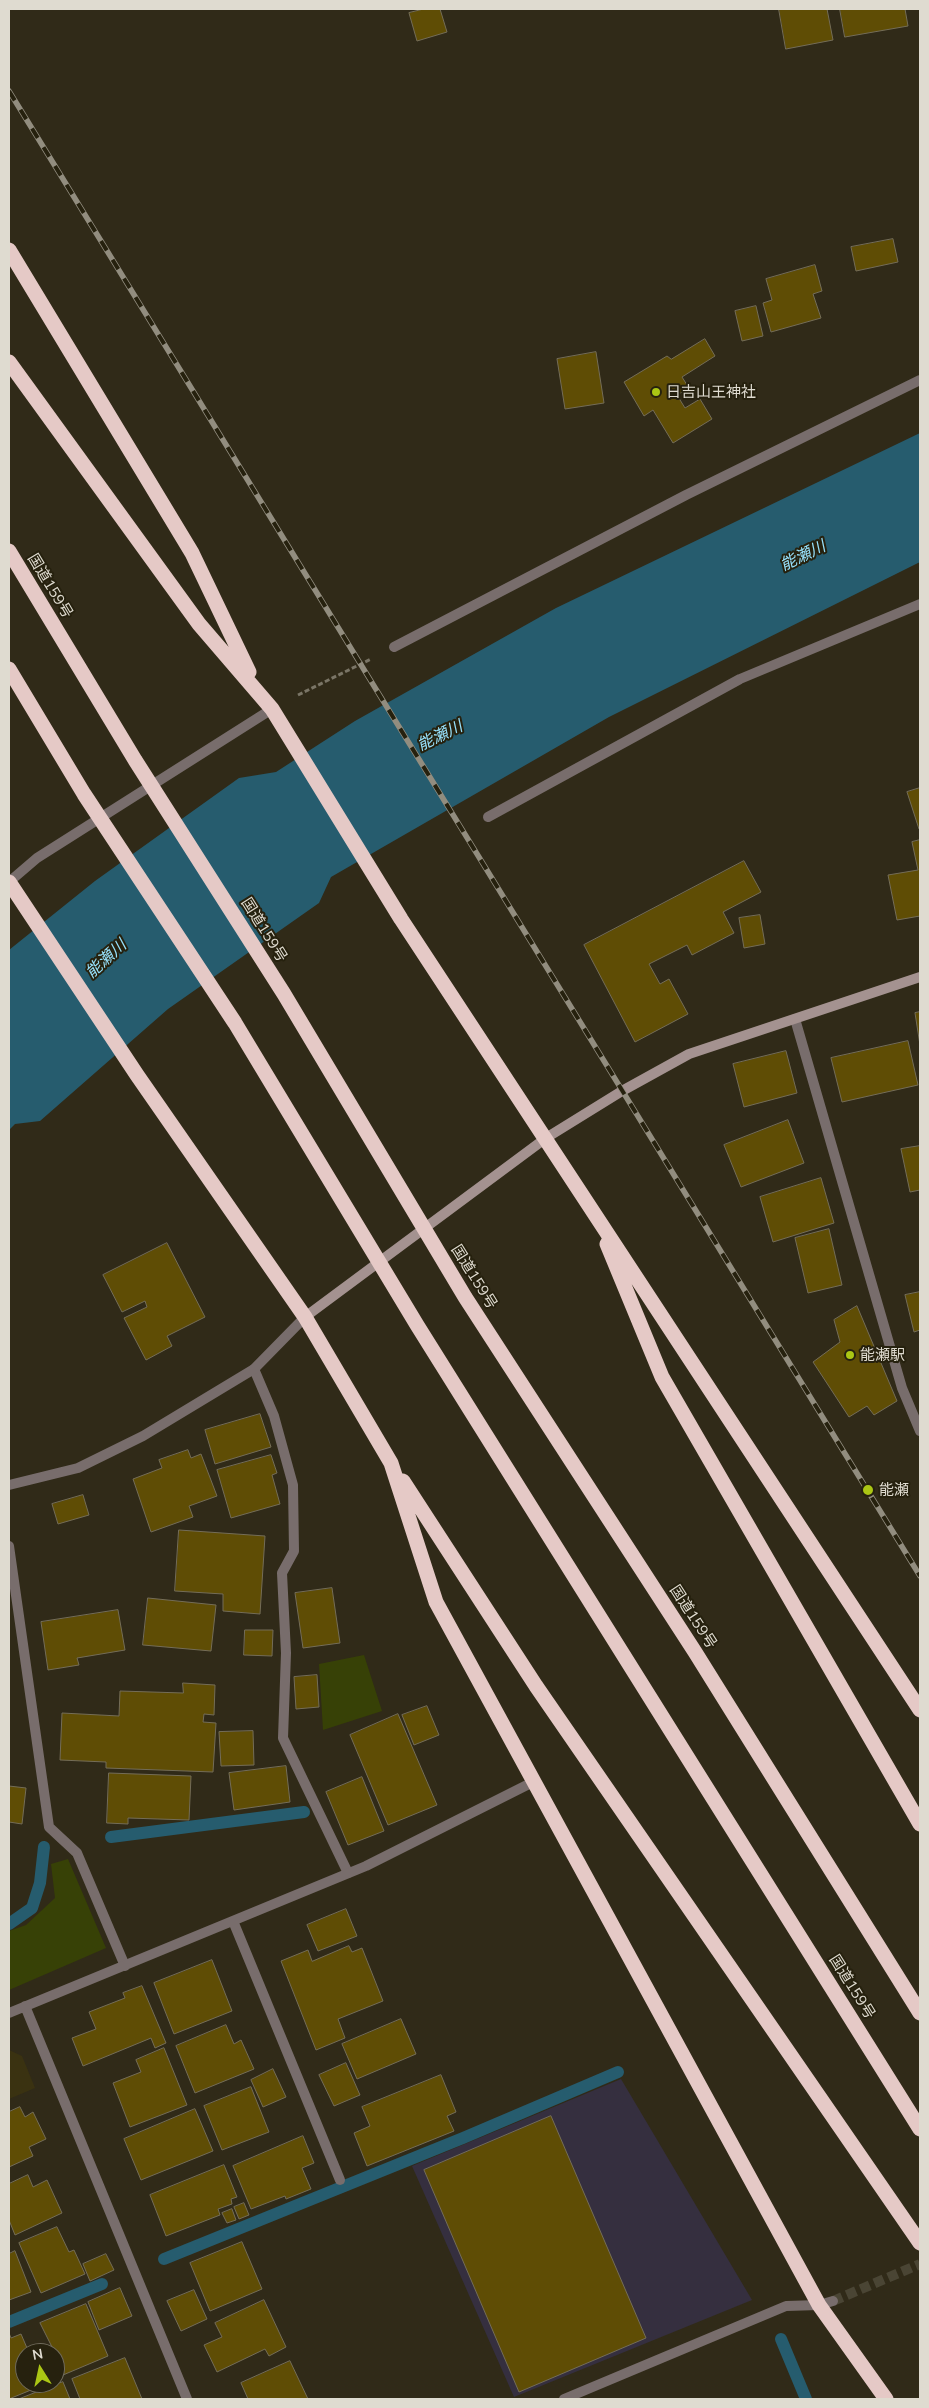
<!DOCTYPE html>
<html>
<head>
<meta charset="utf-8">
<style>
	body { margin:0 }
	#map { position:relative; width:929px; height:2408px; overflow:hidden; background:#302a18; font-family:Mulish,sans-serif }
	canvas { display:block }
	.frame { position:absolute; inset:0; border:10px solid #dfdbd0; pointer-events:none }
	.north { position:absolute; left:15px; top:2343px; width:50px; height:50px; box-sizing:border-box; background:#26210e; border:1px solid #706b5c; border-radius:50%; rotate:350deg; font-size:14px; font-weight:700; line-height:20px; text-align:center; color:#dfdbd0 }
	.north::after { content:''; display:block; margin:auto; width:18px; height:22px; background:#abc614; clip-path:polygon(50% 0,100% 100%,50% 72%,0 100%) }
</style>
</head>
<body>
<div id="map">
<canvas width="929" height="2408"></canvas>
<div class="frame"></div>
<div class="north">N</div>
</div>
<script>
const ctx = document.querySelector('canvas').getContext('2d');
ctx.lineJoin = 'round';
function fillPath(path, color) { ctx.fillStyle = color; ctx.fill(path, 'evenodd'); }
function strokePath(path, color, width, dash) { ctx.strokeStyle = color; ctx.lineWidth = width; ctx.lineCap = dash ? 'butt' : 'round'; ctx.setLineDash(dash || []); ctx.stroke(path); }
function drawText(font, color, halo, rows, align = 'center') {
  ctx.font = font + ' Mulish,"Noto Sans JP",sans-serif'; ctx.lineWidth = 4; ctx.setLineDash([]); ctx.textBaseline = 'middle'; ctx.strokeStyle = halo; ctx.fillStyle = color; for (const [text, x, y, turn = 0] of rows) {
    ctx.save(); ctx.translate(x, y); ctx.rotate((+turn || 0) * Math.PI / 180); ctx.textAlign = isNaN(turn) ? turn : align; if (halo) ctx.strokeText(text, 0, 0); ctx.fillText(text, 0, 0); ctx.restore();
  }
}
fillPath(new Path2D(`
	M621 2079 752 2300 514 2397 412 2166Z`), '#352f3f');
fillPath(new Path2D(`
	M364 1655 382 1711 323 1730 319 1664Z
	M68 1859 106 1948 9 1990V1931L26 1925 55 1898 51 1864Z`), '#374106');
fillPath(new Path2D(`
	M9 2050 22 2056 35 2088 9 2099Z`), '#3a3211');
fillPath(new Path2D(`
	M920 433V562L609 717 331 877 319 903 168 1009 40 1121 15 1124 9 1130V950L95 881 239 778 276 772 355 721 556 608Z`), '#265c6e');
strokePath(new Path2D(`
	M111 1837 304 1812
	M9 1924 32 1908 40 1883 44 1847
	M164 2259 463 2138 618 2072
	M9 2322 102 2284
	M781 2339 806 2399`), '#265c6e', 12);
const building = new Path2D(`
	M424 9H440L447 32 417 41 409 13Z
	M779 9H827L833 40 786 49Z
	M840 9H905L908 26 845 37Z
	M893 239 898 262 856 271 851 247Z
	M815 265 822 291 813 294 821 318 771 332 763 303 772 300 766 279Z
	M756 306 763 336 742 341 735 311Z
	M705 339 715 356 682 377 689 388 677 395 685 408 700 399 712 419 673 443 653 410 644 416 624 382 667 356 671 359Z
	M596 352 604 403 565 409 557 359Z
	M920 788V829H919L907 792Z
	M920 840V916L897 920 888 875 918 870 912 842Z
	M744 861 761 892 723 912 734 933 692 955 687 945 649 964 660 984 669 979 688 1014 635 1042 584 945Z
	M760 915 765 944 744 948 739 918Z
	M920 1012V1045L915 1013Z
	M908 1041 918 1085 842 1102 831 1058Z
	M786 1051 797 1093 744 1107 733 1064Z
	M788 1120 804 1163 741 1187 724 1145Z
	M920 1146V1190L910 1192 901 1149Z
	M821 1178 834 1223 773 1242 760 1197Z
	M829 1229 842 1285 808 1293 795 1238Z
	M167 1243 205 1317 167 1336 172 1346 146 1360 124 1318 147 1307 145 1301 122 1312 103 1275Z
	M920 1292V1330L914 1332 905 1295Z
	M857 1306 897 1401 874 1415 867 1406 849 1417 813 1362 840 1342 834 1320Z
	M260 1414 271 1447 215 1464 205 1430Z
	M188 1450 191 1458 201 1454 217 1496 189 1506 193 1517 151 1532 133 1479 162 1468 159 1460Z
	M271 1455 277 1473 272 1475 280 1504 231 1518 217 1470Z
	M83 1495 89 1515 58 1524 52 1504Z
	M179 1530 265 1536 260 1614 223 1611V1594L175 1591Z
	M332 1588 340 1643 303 1648 295 1593Z
	M148 1598 216 1605 211 1651 143 1645Z
	M118 1610 125 1650 77 1658 79 1665 48 1670 41 1622Z
	M245 1630H273L272 1656 244 1655Z
	M317 1675 319 1707 296 1709 294 1677Z
	M183 1683 215 1685 214 1715 204 1714 203 1722 216 1723 213 1772 106 1768V1762L60 1760 62 1713 119 1716 120 1691 183 1693Z
	M427 1706 439 1735 414 1745 402 1715Z
	M398 1714 437 1805 388 1825 350 1735Z
	M253 1731 254 1765 221 1766 219 1732Z
	M286 1766 290 1802 234 1810 229 1773Z
	M109 1773 191 1776 189 1820 128 1818V1824L107 1823Z
	M362 1777 384 1831 348 1845 326 1792Z
	M9 1786 26 1788 22 1824 9 1822Z
	M346 1909 357 1936 318 1951 307 1925Z
	M349 1946 352 1952 362 1948 383 2001 338 2019 345 2038 316 2050 281 1961 308 1950 312 1961Z
	M212 1960 232 2011 174 2034 154 1983Z
	M142 1986 166 2043 155 2048 151 2038 83 2066 72 2038 96 2029 89 2012 125 1998 123 1993Z
	M401 2019 416 2054 357 2079 342 2044Z
	M226 2025 234 2044 241 2040 254 2069 195 2093 176 2046Z
	M164 2048 187 2105 130 2127 113 2083 141 2072 136 2060Z
	M346 2063 360 2095 334 2106 319 2075Z
	M273 2069 286 2097 263 2107 251 2080Z
	M441 2075 456 2112 447 2116 454 2131 367 2166 354 2133 370 2126 362 2107Z
	M251 2087 269 2132 222 2150 204 2106Z
	M20 2107 25 2117 33 2112 46 2139 29 2147 33 2156 9 2167V2112Z
	M195 2109 213 2151 141 2180 124 2139Z
	M551 2116 646 2338 519 2392 424 2170Z
	M303 2136 314 2163 302 2168 311 2189 286 2199 285 2196 251 2209 233 2166Z
	M224 2165 237 2197 231 2199 232 2204 218 2209 220 2215 166 2236 150 2195Z
	M28 2175 33 2187 47 2180 62 2213 15 2235 9 2220V2184Z
	M244 2203 249 2215 239 2219 234 2207Z
	M232 2209 236 2220 227 2223 222 2213Z
	M57 2227 69 2252 74 2250 85 2274 41 2293 19 2243Z
	M242 2242 262 2289 210 2311 190 2263Z
	M15 2251 31 2292 9 2300V2254Z
	M106 2254 114 2270 90 2281 83 2264Z
	M120 2288 132 2316 99 2330 88 2302Z
	M194 2290 207 2319 181 2331 167 2301Z
	M264 2300 286 2347 269 2356 265 2349 217 2372 204 2345 222 2337 215 2323Z
	M86 2304 108 2356 63 2375 55 2353 40 2323Z
	M9 2333 11 2338 21 2334 27 2348 33 2346 36 2353H25V2383H48L9 2399Z
	M125 2358 142 2399H80L72 2379Z
	M290 2361 308 2399H248L241 2383Z
	M63 2382 70 2399H19Z`);
fillPath(building, '#5f4d05');
strokePath(building, '#746d58', 1);
strokePath(new Path2D(`
	M833 2301 920 2264`), '#4a4534', 10, [10, 5]);
strokePath(new Path2D(`
	M298 695 371 659`), '#7a7566', 3, [5, 2.5]);
strokePath(new Path2D(`
	M254 1369 274 1416 293 1485 294 1551 282 1573 286 1653 283 1738 348 1873
	M9 1546 49 1827 77 1853 125 1966`), '#786d6c', 10);
strokePath(new Path2D(`
	M394 647 686 495 920 380
	M488 817 740 679 920 604
	M9 882 37 858 272 709
	M795 1019 902 1388 920 1431
	M9 1485 78 1468 143 1436 254 1369 305 1317
	M233 1921 340 2180
	M25 2006 187 2399
	M9 2013 366 1866 533 1782
	M564 2399 786 2306 819 2305 833 2301`), '#786d6c', 10);
strokePath(new Path2D(`
	M305 1317 546 1138 622 1091 689 1054 920 977`), '#a49290', 10);
strokePath(new Path2D(`
	M9 250 192 553 249 672
	M9 362 199 624 272 709 401 919 920 1710
	M9 551 135 760 284 994 465 1297 695 1652 920 2013
	M9 669 84 794 235 1023 417 1325 920 2129
	M9 882 137 1075 305 1317 391 1463 436 1602 819 2305 886 2399
	M607 1244 662 1377 920 1824
	M403 1481 536 1686 920 2243`), '#e5c9c6', 15);
const rail = new Path2D(`
	M9 91 920 1576`);
strokePath(rail, '#928d7f', 5.5);
strokePath(rail, '#26210e', 4, [11]);
for (const [x, y, r, color] of [
	[656,392,5,"#abc614"],
	[850,1355,5,"#abc614"],
	[868,1490,6,"#abc614"]
]) { const dot = new Path2D(); dot.arc(x, y, r, 0, 2 * Math.PI); ctx.fillStyle = color; ctx.fill(dot); strokePath(dot, '#26210e', 2); }
drawText('15px', '#dfdbd0', '#26210e', [
	["日吉山王神社",666,392],
	["能瀬駅",860,1355],
	["能瀬",879,1490]
], 'left');
drawText('15px', '#dfdbd0', '#26210e', [
	["国道159号",50,586,59],
	["国道159号",264,930,58],
	["国道159号",474,1277,58],
	["国道159号",693,1617,57],
	["国道159号",852,1987,58]
]);
drawText('italic 16px', '#97e1fc', '#26210e', [
	["能瀬川",803,556,-26],
	["能瀬川",440,736,-26],
	["能瀬川",106,959,-42]
]);
</script>
</body>
</html>
